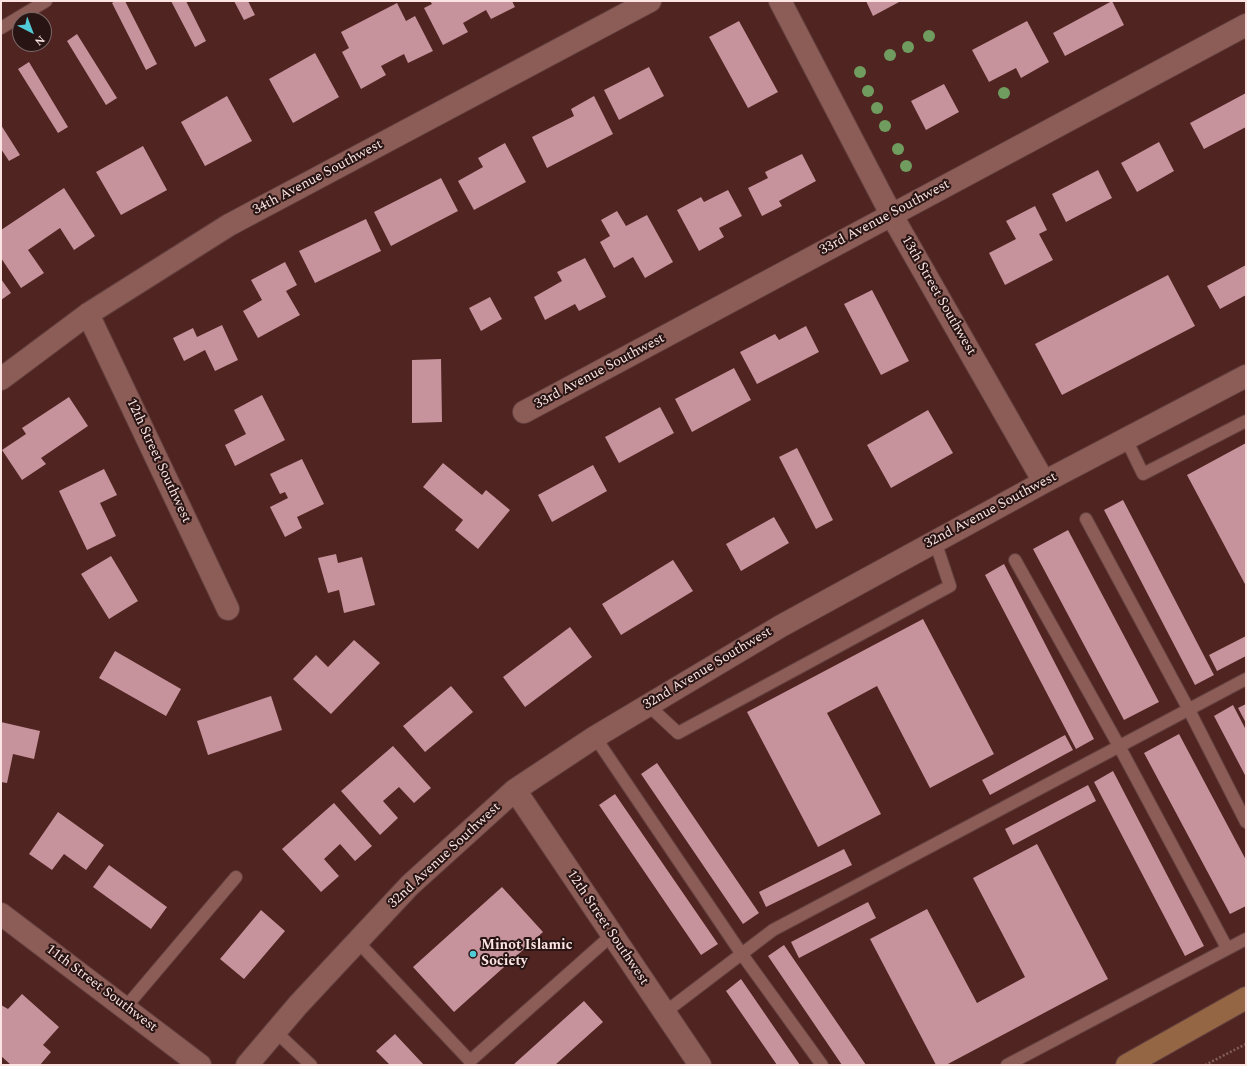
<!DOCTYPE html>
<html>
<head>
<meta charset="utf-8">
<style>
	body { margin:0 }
	#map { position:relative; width:1247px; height:1066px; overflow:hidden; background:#4f2421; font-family:Spectral,serif }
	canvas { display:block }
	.frame { position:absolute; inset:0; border:2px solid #fbe4e2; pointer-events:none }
	.north { position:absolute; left:12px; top:12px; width:40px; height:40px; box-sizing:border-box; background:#281413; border:1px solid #7c6766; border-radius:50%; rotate:138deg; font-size:11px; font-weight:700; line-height:16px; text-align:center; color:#fbe4e2 }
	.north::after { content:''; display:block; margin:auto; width:14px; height:18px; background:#52cbd8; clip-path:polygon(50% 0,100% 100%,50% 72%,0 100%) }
</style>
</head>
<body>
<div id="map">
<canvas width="1247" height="1066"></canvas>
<div class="frame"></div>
<div class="north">N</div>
</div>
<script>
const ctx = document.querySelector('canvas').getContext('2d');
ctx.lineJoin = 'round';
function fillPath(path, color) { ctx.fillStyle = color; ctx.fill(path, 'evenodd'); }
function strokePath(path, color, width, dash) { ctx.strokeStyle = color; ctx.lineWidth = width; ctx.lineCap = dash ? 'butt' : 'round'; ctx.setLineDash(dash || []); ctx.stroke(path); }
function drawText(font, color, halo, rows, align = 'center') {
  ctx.font = font + ' Spectral,serif'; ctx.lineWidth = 4; ctx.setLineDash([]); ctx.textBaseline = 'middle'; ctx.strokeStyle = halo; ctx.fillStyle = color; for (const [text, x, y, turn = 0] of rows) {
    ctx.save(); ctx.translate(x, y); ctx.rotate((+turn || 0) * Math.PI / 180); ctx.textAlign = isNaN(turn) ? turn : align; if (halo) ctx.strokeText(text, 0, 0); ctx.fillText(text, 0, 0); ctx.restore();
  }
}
fillPath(new Path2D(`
	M115 1H125L157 64 146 70 112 3Z
	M171 1H186L206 41 195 47Z
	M234 1H248L255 15 244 20Z
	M430 1H512L515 7 491 19 486 10 463 23 468 32 443 45 424 8 432 4Z
	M866 1H901L873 16Z
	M1112 1 1124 25 1065 56 1053 33Z
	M397 3 406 21 415 16 433 51 408 63 404 54 381 66 386 75 361 89 342 52 349 48 341 32Z
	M739 21 778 92 748 108 709 37Z
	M1027 21 1049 62 1021 78 1016 68 989 82 972 50Z
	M77 34 117 98 106 105 67 41Z
	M315 53 339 97 293 123 269 79Z
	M29 62 68 127 58 133 18 69Z
	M649 67 664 96 619 120 604 90Z
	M944 84 959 112 926 130 911 101Z
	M1246 93V127L1204 149 1190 123Z
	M227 96 252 141 205 166 181 122Z
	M594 96 613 134 547 168 532 137 574 116 571 109Z
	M1 125 20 155 9 161 1 149Z
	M1159 142 1174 171 1137 192 1121 163Z
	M505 143 526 182 474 210 458 181 483 167 478 158Z
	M143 146 167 190 121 215 96 172Z
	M802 154 816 181 779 201 782 206 762 216 748 188 768 178 765 172Z
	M1098 170 1112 198 1066 222 1052 194Z
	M441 178 458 211 391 246 374 212Z
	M64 188 95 236 74 250 60 228 28 250 44 273 21 288 1 258V230Z
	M728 190 742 216 719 228 724 237 699 251 677 210 701 197 704 202Z
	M1035 206 1047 230 1039 234 1053 260 1005 285 989 253 1016 239 1006 221Z
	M617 211 626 226 647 215 673 262 645 278 633 257 614 268 600 242 610 236 601 220Z
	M366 219 381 251 315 283 299 251Z
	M585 258 606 297 579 311 575 304 545 320 534 297 562 281 557 272Z
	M285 262 297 285 286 291 300 315 258 338 243 311 262 300 251 280Z
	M1246 265V295L1220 309 1207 286Z
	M1168 275 1195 326 1062 395 1035 344Z
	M1 279 11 293 1 300Z
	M872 290 909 361 881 375 844 304Z
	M490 297 502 319 481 331 469 308Z
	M222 325 238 360 215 371 205 350 184 361 173 338 193 328 197 337Z
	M806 326 819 352 757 384 740 352 775 334 779 340Z
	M441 359 442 422 412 423V360Z
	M734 368 751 400 692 432 675 399Z
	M262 395 285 440 235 466 225 445 246 434 234 410Z
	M69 397 88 426 41 458 46 464 22 480 2 450 26 434 22 428Z
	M660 407 674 433 619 463 605 437Z
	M928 410 953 453 891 488 867 445Z
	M1246 443V586L1187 475Z
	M797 448 833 520 816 529 779 457Z
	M302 459 324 504 297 517 302 528 285 537 270 507 288 498 285 492 280 494 270 474Z
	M443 463 482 495 486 490 510 510 478 549 455 530 463 520 423 487Z
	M593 465 607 491 552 522 538 495Z
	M104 469 117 495 100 503 116 536 87 550 59 491Z
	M1123 500 1214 675 1195 685 1104 510Z
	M774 517 789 543 741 571 726 544Z
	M1068 530 1159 702 1124 720 1033 549Z
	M336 554 338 563 362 557 375 605 344 613 339 590 328 593 318 558Z
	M111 556 138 601 109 619 81 574Z
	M673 560 693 591 621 635 602 604Z
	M1004 564 1094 739 1076 749 985 575Z
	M923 619 994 754 930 788 877 686 827 713 881 814 818 847 747 712Z
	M570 627 592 657 525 707 503 677Z
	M1246 636V656L1217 671 1209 655Z
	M354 640 380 663 331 714 293 679 316 655 328 667Z
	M115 651 181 689 166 716 99 678Z
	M451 686 473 712 425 752 403 726Z
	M271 696 282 730 208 755 197 721Z
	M1246 704V723L1238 708Z
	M1233 705 1246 730V777L1214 716Z
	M1 722 40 731 34 759 13 754 7 783 1 782Z
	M1179 734 1246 860V906L1230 914 1144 753Z
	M1065 735 1073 750 990 795 982 780Z
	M393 746 431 788 414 803 399 787 383 801 398 818 380 835 341 791Z
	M657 763 759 913 743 924 641 774Z
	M1113 771 1204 946 1185 956 1094 782Z
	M1088 785 1096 801 1013 845 1005 829Z
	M615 794 718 944 701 955 599 805Z
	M334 803 372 846 355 861 340 844 324 859 339 876 321 892 282 849Z
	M58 812 104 845 86 870 64 854 52 870 29 854Z
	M1037 844 1108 979 946 1065H936L870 939 927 909 977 1003 1025 977 973 878Z
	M844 849 852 865 766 907 759 892Z
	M109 865 167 907 151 929 93 887Z
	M502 887 543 932 454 1012 413 967Z
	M868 902 876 918 799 958 791 942Z
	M261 910 285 931 244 979 220 959Z
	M784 945 866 1065H842L768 956Z
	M741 979 800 1065H777L726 991Z
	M22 994 59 1027 43 1045 51 1052 40 1065H11L1 1056V1005L8 1009Z
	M584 1001 603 1022 555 1065H513Z
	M395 1034 424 1065H390L376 1051Z`), '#c6929c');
const lane = new Path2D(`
	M1 28 46 1
	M1126 439 1143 474 1246 421
	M1086 519 1189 710 1246 822
	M1015 560 1119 746 1227 948
	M648 705 678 733 950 586 935 541
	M595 737 741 953 822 1065
	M357 941 470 1061 612 935
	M125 1008 236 877
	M664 1013 773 930 1246 679
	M275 1031 311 1065
	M1007 1065 1246 939`);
const street = new Path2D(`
	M780 1 891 214 1044 482
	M88 314 228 609
	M1 379 88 314 229 225 650 1
	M524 412 1246 25
	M515 790 700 1065
	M1 914 200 1065
	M247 1065 298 1005 410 885 515 790 595 737 781 626 1044 482 1246 376`);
const secondary = new Path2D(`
	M1127 1065 1246 998`);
strokePath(lane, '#623f3e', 14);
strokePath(street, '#623f3e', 24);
strokePath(secondary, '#623f3e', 24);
strokePath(new Path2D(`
	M1205 1065 1246 1044`), '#835e5c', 2.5, [2, 2]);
strokePath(lane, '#8c5c57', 12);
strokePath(street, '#8c5c57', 22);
strokePath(secondary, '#946644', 22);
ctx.fillStyle = '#719c60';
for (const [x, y] of [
	[929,36],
	[908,47],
	[890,55],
	[860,72],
	[868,91],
	[1004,93],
	[877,108],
	[885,126],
	[898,149],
	[906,166]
]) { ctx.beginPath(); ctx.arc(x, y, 6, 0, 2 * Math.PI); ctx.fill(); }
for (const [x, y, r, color] of [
	[473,954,4,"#52cbd8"]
]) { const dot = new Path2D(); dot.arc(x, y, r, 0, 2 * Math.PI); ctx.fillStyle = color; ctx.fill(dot); strokePath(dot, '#281413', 1.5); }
drawText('14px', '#fbe4e2', '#281413', [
	["34th Avenue Southwest",318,178,-28],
	["33rd Avenue Southwest",885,218,-28],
	["13th Street Southwest",938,296,60],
	["33rd Avenue Southwest",600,372,-28],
	["12th Street Southwest",158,461,65],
	["32nd Avenue Southwest",991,511,-28],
	["32nd Avenue Southwest",708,669,-31],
	["32nd Avenue Southwest",445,856,-43],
	["12th Street Southwest",607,928,56],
	["11th Street Southwest",101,989,37]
]);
drawText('bold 14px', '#fbe4e2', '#281413', [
	["Minot Islamic",481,946],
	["Society",481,962]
], 'left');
</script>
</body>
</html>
